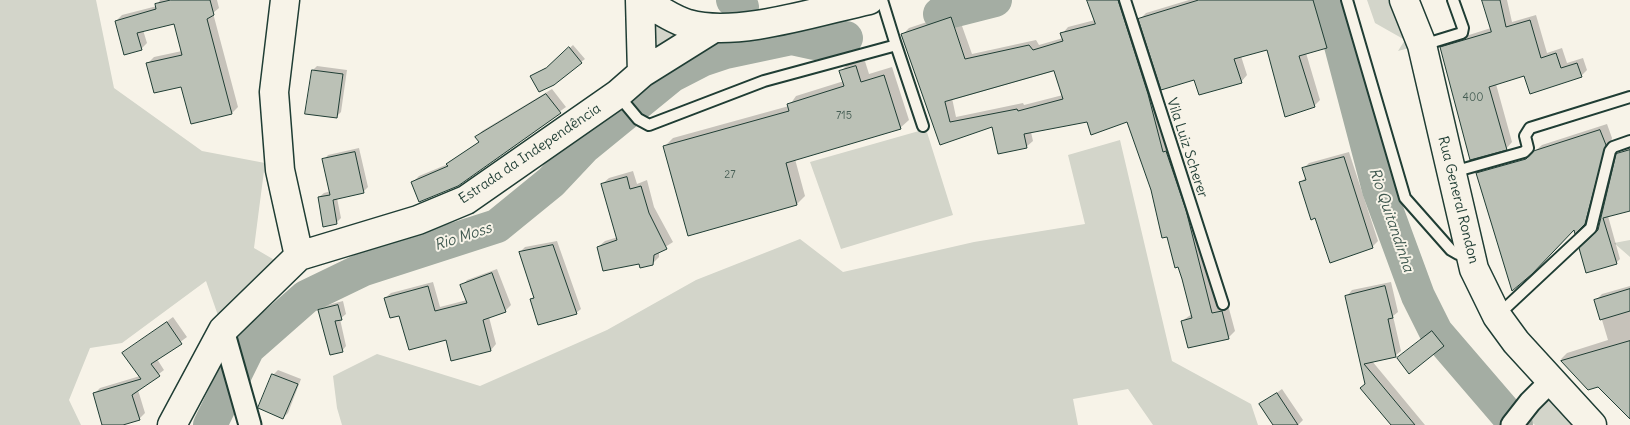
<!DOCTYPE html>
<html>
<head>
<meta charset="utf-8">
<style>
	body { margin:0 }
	canvas { display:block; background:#f7f3e8 }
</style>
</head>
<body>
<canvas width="1630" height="425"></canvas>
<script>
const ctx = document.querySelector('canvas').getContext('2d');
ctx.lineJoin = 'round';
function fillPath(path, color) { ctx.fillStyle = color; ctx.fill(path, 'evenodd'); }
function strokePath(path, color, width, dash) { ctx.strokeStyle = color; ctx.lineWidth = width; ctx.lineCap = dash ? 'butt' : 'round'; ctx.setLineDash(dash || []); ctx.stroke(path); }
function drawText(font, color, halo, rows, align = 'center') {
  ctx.font = font + ' Delius,sans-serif'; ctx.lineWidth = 4; ctx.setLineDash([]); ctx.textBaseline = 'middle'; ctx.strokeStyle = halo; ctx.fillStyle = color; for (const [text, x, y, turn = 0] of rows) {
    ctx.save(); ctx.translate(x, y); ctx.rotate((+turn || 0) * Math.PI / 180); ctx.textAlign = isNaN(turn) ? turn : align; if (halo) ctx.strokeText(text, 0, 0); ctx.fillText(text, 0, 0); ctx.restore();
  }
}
fillPath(new Path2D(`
	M0 0H96L114 88 202 151 265 163 254 248 283 265 222 327 206 281 122 343 90 348 69 400 81 425H0Z
	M1367 0H1396L1409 48 1398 51 1405 40 1375 23Z
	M655 22 680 32 655 52Z
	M926 129 953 215 841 249 810 162Z
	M1120 140 1172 361 1251 404 1258 425H1153L1128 389 1073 399 1078 425H342L337 408 333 376 377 354 480 386 607 330 696 280 800 239 843 272 974 242 1085 224 1068 155Z
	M1630 240V257L1614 243Z
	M1550 392 1581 425H1535L1528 419Z`), '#d3d5ca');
fillPath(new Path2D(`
	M160 0H217L219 8 213 13 238 107 232 113 182 86 148 63 154 57 182 51 175 22 143 30 147 43 141 49 116 21 122 15 157 6Z
	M1088 0H1126L1191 204 1218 308 1228 305 1235 331 1229 337 1182 321 1192 314 1183 279 1128 121 1088 120 1031 132 1033 141 1026 147 993 125 940 143 903 34 909 28 957 12 972 54 1036 40 1039 45 1063 38 1062 34 1068 27 1095 20ZM1055 70 1063 95 1024 105 1023 103 956 117 952 98Z
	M1189 0H1320L1332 41 1326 47 1306 53 1320 100 1314 106 1268 48 1241 56 1247 75 1241 82 1195 78 1140 19 1146 13Z
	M1484 0H1507L1512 22 1536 15 1547 53 1562 48 1567 63 1583 58 1587 70 1581 76 1525 74 1496 84 1512 142 1506 149 1441 48 1447 42 1491 28Z
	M573 45 585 59 581 62 531 76 551 65Z
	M864 58 869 74 892 67 909 120 900 128 795 159 805 196 797 204 665 146 673 138 789 106 796 96 844 81 841 71 849 63Z
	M317 66 347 70 341 112 337 116 313 70Z
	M552 89 566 107 458 185 413 182 419 176 448 164 480 141 477 137 482 131Z
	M1607 124 1612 138 1591 216 1575 232 1574 228 1477 173 1484 167 1534 152 1542 145ZM1532 156V158L1483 172V169Z
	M1630 147V210L1608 216 1620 259 1616 263 1599 230 1617 155Z
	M359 148 368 187 363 192 337 198 341 218 336 223 319 197 324 193 331 191 324 160 328 155Z
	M1349 152 1378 241 1372 247 1316 216 1300 183 1306 177 1303 169 1309 163Z
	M633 171 637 184 647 180 654 207 673 242 659 251V257L652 264 640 263 598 247 605 241 618 237 602 184 609 178Z
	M557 241 581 309 576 313 532 299 535 296 520 252 525 247Z
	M497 269 511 305 505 311 489 317 496 344 491 350 452 360 446 338 400 314 385 298 391 293 433 282 440 307 467 300 462 286 467 280Z
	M1391 282 1398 312 1393 316 1401 351 1395 356 1372 361 1425 425H1392L1366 384 1347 296 1352 290Z
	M1630 286V418L1599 386 1588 389 1561 359 1567 353 1608 340 1596 300 1602 294Z
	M343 301 346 314 340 319 346 346 342 351 319 310 324 306Z
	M173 317 187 337 157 359 164 370 138 390 145 413 139 419 118 425H103L94 394 100 388 140 376 124 353Z
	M1437 328 1448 341 1443 346 1403 354Z
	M278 370 301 379 288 413 283 418 260 409 274 374Z
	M1282 389 1303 420 1298 425H1274L1260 405Z`), '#0003');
strokePath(new Path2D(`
	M733 0 742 7
	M1329 0 1379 190 1418 296 1436 332 1516 425
	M940 14 995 0
	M210 425 248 348 306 297 364 269 497 226 551 182 584 147 671 76 704 59 725 52 791 38 814 43 846 38`), '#a4ada3', 34);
const building = new Path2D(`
	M171 0H210L214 15 207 19 232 114 191 124 181 87 154 93 146 63 182 55 174 24 137 33 142 50 124 55 115 21 156 9 155 4Z
	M1087 0H1118L1148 94 1163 152 1166 151 1186 210 1212 313 1222 311 1229 339 1188 348 1181 321 1192 318 1182 279 1178 267 1175 268 1167 237 1162 238 1151 190 1127 122 1091 135 1087 122 1024 134 1027 148 998 154 992 127 940 145 901 34 951 17 965 59 1029 45 1033 50 1063 41 1060 33 1095 24ZM1054 71 1063 99 1018 111 1017 109 950 122 945 102Z
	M1199 0H1313L1327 48 1299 56 1315 107 1285 117 1267 50 1234 59 1242 83 1199 95 1194 80 1161 90 1138 19Z
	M1482 0H1500L1506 27 1530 20 1541 58 1556 53 1561 68 1577 63 1582 77 1530 94 1524 76 1489 87 1507 150 1470 160 1440 47 1491 32Z
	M569 47 582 63 554 85 539 92 530 76 546 68Z
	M856 66 861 82 884 75 901 129 786 163 797 205 688 236 663 146 789 111 787 104 844 86 839 71Z
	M312 70 343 74 337 118 305 114Z
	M546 94 561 113 458 186 419 202 411 182 448 166 446 164 479 142 475 137Z
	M1600 130 1606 145 1585 224 1575 234 1574 230 1532 274 1512 291 1476 173 1526 159 1534 151Z
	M1630 150V211L1603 218 1617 264 1586 273 1579 248 1598 230 1616 154Z
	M355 152 364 193 333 200 337 224 323 227 318 197 330 195 322 159Z
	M1344 157 1373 248 1330 263 1315 218 1311 220 1299 182 1306 180 1302 168Z
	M627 177 630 189 641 186 649 213 667 249 654 255 653 265 640 268 639 264 603 271 597 247 617 240 601 184Z
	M553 245 577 314 538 325 530 299 534 298 519 252Z
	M492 273 506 312 483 320 491 351 451 361 446 340 409 350 399 316 390 318 384 298 428 286 435 311 467 303 460 285Z
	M1385 286 1393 318 1388 319 1396 357 1364 364 1415 425H1391L1360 388 1365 384 1345 296Z
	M1630 289V311L1600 320 1594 300Z
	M338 305 342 320 335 321 343 352 330 355 318 310Z
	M167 322 182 344 151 364 160 376 132 395 140 420 123 425H102L93 393 141 379 122 353Z
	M1432 331 1444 346 1409 374 1397 358Z
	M1630 341V419L1598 387 1588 390 1561 361Z
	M272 374 298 384 283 419 258 408Z
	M1277 393 1298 425H1273L1259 404Z`);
fillPath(building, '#bbc1b6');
strokePath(building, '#1f3d34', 1);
const lane = new Path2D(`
	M1125 0 1223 304
	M1347 0 1405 198 1451 250 1458 254 1468 252
	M895 42 923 126
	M1423 45 1462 33 1463 28 1453 0
	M618 95 638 119 649 125 764 81 893 46 895 42 882 0
	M1453 172 1524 152 1528 148 1525 136 1530 128 1630 97
	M1498 315 1591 228 1610 151 1613 147 1630 141`);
const street = new Path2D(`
	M223 330 250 425
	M1512 425 1530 402 1551 381`);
const secondary = new Path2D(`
	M285 0 274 92 280 170 299 256
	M640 0 642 73
	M644 0C657 9 672 19 688 24 737 38 818 11 869 0
	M1404 0 1422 45 1474 269 1497 316 1516 342 1592 425
	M172 425 223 330 299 256 418 220 466 200 618 94 642 73 714 28`);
strokePath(lane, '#1f3d34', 14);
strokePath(street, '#1f3d34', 25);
strokePath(secondary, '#1f3d34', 31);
strokePath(lane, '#f7f3e8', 10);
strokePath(street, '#f7f3e8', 21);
strokePath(secondary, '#f7f3e8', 28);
drawText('11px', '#465e54', null, [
	["400",1473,98],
	["715",844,116],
	["27",730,175]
]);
drawText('14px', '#1f3d34', '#f7f3e8', [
	["Vila Luiz Scherer",1187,148,72],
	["Estrada da Independência",530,154,-34],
	["Rua General Rondon",1458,200,76]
]);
drawText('italic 15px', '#405950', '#f7f3e8', [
	["Rio Quitandinha",1391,220,71],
	["Rio Moss",463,237,-18]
]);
</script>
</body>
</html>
